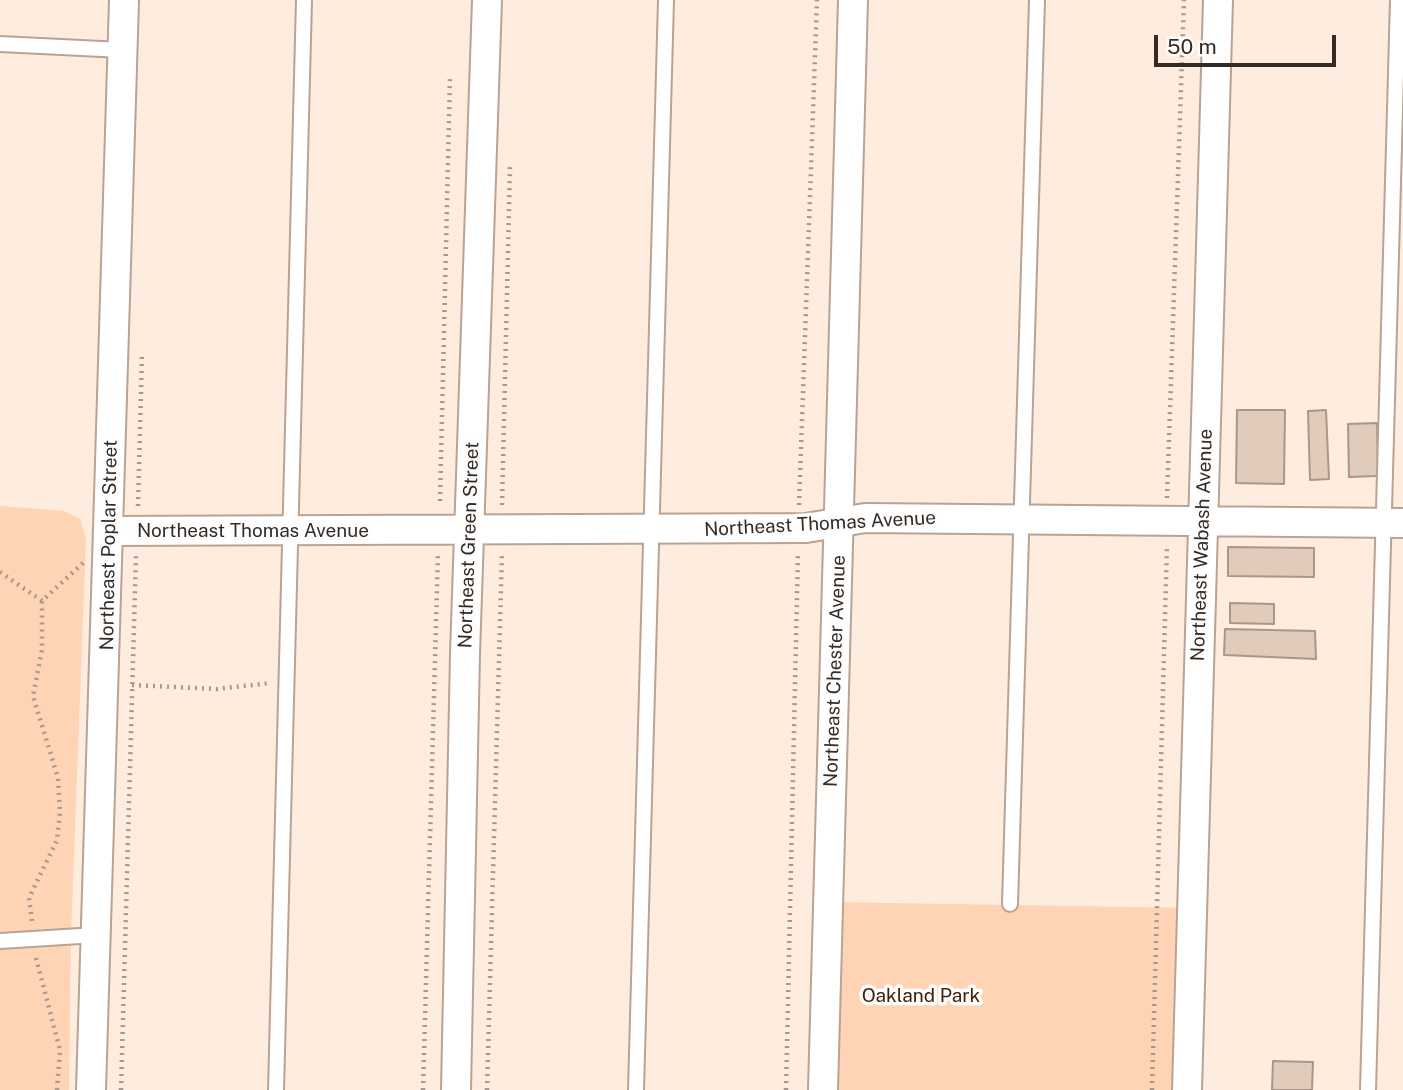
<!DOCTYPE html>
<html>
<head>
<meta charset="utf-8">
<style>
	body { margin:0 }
	#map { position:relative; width:1403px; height:1090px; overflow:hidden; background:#feecdf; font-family:"Public Sans",sans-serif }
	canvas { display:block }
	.scale { position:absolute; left:1154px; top:35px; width:182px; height:32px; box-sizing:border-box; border:4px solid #342b25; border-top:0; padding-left:9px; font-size:21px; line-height:24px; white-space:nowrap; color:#342b25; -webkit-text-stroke:5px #fdfdfd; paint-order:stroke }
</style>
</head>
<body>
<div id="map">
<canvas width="1403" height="1090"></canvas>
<div class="scale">50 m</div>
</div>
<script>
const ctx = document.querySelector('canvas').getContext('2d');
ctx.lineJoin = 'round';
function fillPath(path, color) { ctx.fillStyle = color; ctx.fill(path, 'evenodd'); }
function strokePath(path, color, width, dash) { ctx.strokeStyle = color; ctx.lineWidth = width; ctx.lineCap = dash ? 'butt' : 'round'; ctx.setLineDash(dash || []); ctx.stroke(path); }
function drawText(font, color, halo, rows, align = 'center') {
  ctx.font = font + ' "Public Sans",sans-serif'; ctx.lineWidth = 7; ctx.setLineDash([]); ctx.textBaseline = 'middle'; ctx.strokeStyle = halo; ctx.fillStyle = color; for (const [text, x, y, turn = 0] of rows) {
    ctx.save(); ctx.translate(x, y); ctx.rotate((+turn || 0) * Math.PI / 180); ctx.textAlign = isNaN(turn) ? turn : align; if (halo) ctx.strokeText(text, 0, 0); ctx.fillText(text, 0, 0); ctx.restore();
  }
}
fillPath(new Path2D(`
	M0 506 64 511 80 519 86 538 71 935 69 1090H0Z
	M829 902 1192 908 1187 1090H823Z`), '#fed4b4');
const building = new Path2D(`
	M1237 410H1285L1284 484 1236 483Z
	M1326 410 1329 479 1310 480 1308 411Z
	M1377 423 1378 476 1349 477 1348 424Z
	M1228 547 1314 548V577L1228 576Z
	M1230 603 1274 604V624L1230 623Z
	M1225 629 1315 631 1316 659 1224 655Z
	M1273 1061 1313 1062 1312 1090H1272Z`);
fillPath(building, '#e1cbbb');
strokePath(building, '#ab9687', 2);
const service = new Path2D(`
	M0 44 122 50
	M1010 904 1037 0
	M0 941 96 935
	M276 1090 304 0
	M636 1090 666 0
	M1368 1090 1398 0`);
const minor = new Path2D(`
	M110 531 806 528 865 518 1403 523
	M91 1090 124 0
	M456 1090 465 654 487 0
	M823 1090 853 0
	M1187 1090 1218 0`);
strokePath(service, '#b8a394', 18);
strokePath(minor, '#b8a394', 32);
strokePath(new Path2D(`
	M1167 498 1184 0
	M440 501 450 77
	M502 505 510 167
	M799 505 817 0
	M138 506 142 354
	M0 572 42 601 83 563
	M132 685 217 689 270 683
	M32 921 29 898 57 840 60 812 58 778 33 696 42 650V601
	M36 958 60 1050 57 1090
	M121 1090 136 554
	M423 1090 438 552
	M487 1090 502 552
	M786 1090 798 552
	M1152 1090 1167 545`), '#a7988e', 4.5, [2, 5]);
strokePath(service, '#fff', 14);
strokePath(minor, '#fff', 28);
drawText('19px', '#342b25', '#fdfdfd', [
	["Northeast Thomas Avenue",820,524,-3],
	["Northeast Thomas Avenue",253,531],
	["Northeast Poplar Street",109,545,-89],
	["Northeast Green Street",469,545,-88],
	["Northeast Wabash Avenue",1202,545,-88],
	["Northeast Chester Avenue",835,671,-88]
]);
drawText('19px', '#3e2209', '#fdfdfd', [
	["Oakland Park",921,996]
]);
</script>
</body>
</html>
